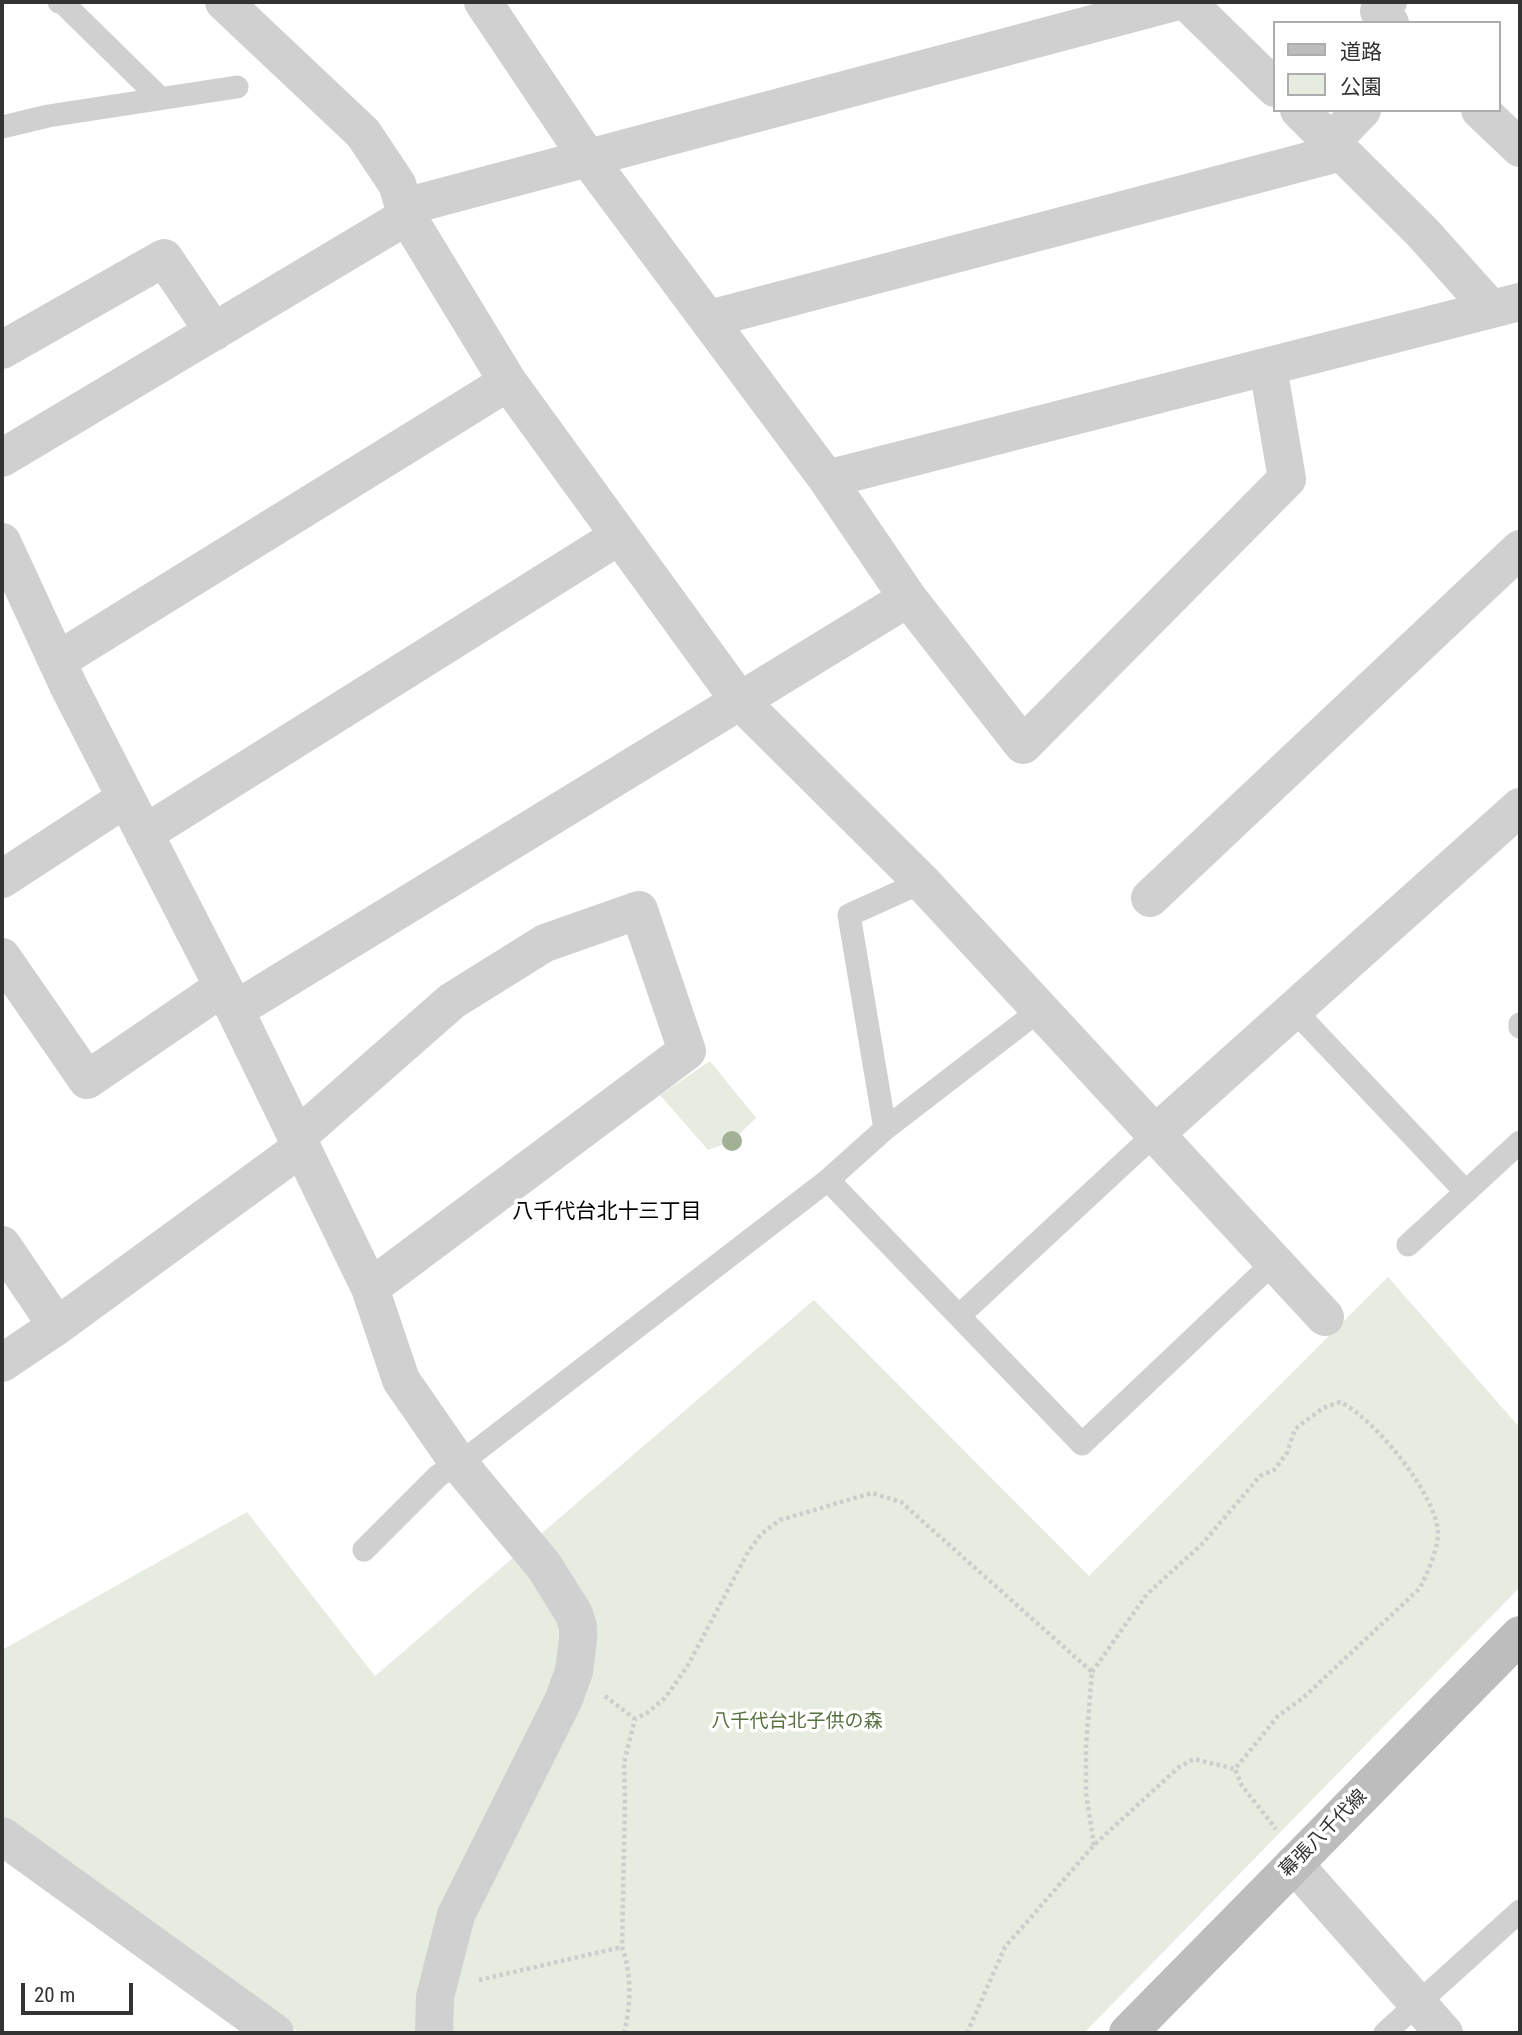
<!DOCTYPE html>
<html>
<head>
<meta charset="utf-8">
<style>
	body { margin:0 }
	#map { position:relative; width:1522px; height:2035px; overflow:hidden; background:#fff; font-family:"Roboto Condensed","Noto Sans JP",sans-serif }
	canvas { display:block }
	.frame { position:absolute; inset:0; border:4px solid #333; pointer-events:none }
	.legend { position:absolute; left:1273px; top:21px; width:228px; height:91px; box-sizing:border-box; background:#fff; border:2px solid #adadad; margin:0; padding:9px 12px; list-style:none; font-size:21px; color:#333 }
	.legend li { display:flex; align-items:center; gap:14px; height:35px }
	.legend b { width:35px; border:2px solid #adadad }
	.scale { position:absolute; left:21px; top:1983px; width:112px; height:32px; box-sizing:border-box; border:4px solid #333; border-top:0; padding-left:9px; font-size:21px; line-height:24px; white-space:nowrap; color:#333; -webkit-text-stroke:5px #fff; paint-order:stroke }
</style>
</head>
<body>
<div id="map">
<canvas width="1522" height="2035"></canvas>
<div class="frame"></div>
<ul class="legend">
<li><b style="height:9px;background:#bdbdbd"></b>道路</li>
<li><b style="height:19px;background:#e6ecdf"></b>公園</li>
</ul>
<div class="scale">20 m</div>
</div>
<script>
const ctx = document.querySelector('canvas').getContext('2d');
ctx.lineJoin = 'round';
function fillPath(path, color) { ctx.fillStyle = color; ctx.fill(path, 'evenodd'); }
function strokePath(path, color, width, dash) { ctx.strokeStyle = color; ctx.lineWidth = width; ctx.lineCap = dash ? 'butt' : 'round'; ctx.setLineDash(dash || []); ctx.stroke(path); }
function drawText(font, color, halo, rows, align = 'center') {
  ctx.font = font + ' "Roboto Condensed","Noto Sans JP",sans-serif'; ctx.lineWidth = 7; ctx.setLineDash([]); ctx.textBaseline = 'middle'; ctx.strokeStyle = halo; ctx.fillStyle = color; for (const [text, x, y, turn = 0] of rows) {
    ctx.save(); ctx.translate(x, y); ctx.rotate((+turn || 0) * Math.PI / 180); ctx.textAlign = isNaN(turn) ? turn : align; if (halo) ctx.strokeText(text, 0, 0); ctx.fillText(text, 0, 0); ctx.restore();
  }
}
fillPath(new Path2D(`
	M710 1061 756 1118 732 1141 708 1150 660 1095Z
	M1388 1277 1520 1428V1587L1084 2033H300L2 1818V1650L247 1512 375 1676 814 1300 1089 1576Z`), '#e6ecdf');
strokePath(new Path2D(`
	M1092 1672 1147 1594 1202 1544 1260 1476 1274 1470 1287 1453 1295 1429 1323 1408 1340 1402C1374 1418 1437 1495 1438 1533 1438 1549 1427 1575 1419 1589L1303 1698 1278 1716 1235 1769 1242 1786 1276 1829
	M605 1696 635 1719
	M479 1980 622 1947
	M624 2033C631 2005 632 1975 622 1947L625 1798 624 1763 635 1719 647 1713 665 1698 687 1667 748 1552 761 1534 780 1520 872 1493 901 1502 1092 1672 1086 1745V1793L1094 1845
	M967 2033 1005 1947 1094 1845 1179 1767 1194 1759 1235 1769`), '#cdcdcd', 4.5, [3.5, 3.5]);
strokePath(new Path2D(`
	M59 2 63 3 160 98
	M2 127 48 116 237 87
	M1293 1009 1466 1192
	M1520 1024V1027
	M885 1129 849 915 922 882
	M828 1180 1082 1444 1273 1263
	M1408 1245 1520 1142
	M960 1315 1154 1135
	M364 1550 439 1475 459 1464 828 1180 885 1129 1041 1009
	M1385 2033 1520 1911`), '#d0d0d0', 23);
strokePath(new Path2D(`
	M224 2 363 133 397 184 407 216 508 382 739 700 922 882 1325 1317
	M483 2 587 157 827 479 908 598 1023 745 1287 479 1268 367
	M1187 2 1275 88
	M1388 2 1379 11 1390 23
	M1299 110 1422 232 1491 309
	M1480 110 1520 148
	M1331 142 1362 110
	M404 207 1175 2
	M709 319 1342 152
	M2 350 164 258 214 332
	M2 458 407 216
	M827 479 1520 302
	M2 542 69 687 235 1010 370 1288 401 1380 459 1464 544 1566 574 1614 578 1627V1640L574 1671 564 1699 456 1915 435 1997 434 2033
	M57 661 508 382
	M144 834 619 536
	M2 879 126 798
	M1150 898 1520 549
	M2 957 87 1080 223 987
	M235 1010 908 598
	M1154 1135 1520 807
	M296 1138 452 1001 545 943 639 910 687 1051 370 1288
	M2 1245 57 1326
	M2 1363 57 1326 302 1147
	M2 1836 275 2033
	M1294 1864 1444 2033`), '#d0d0d0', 38);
strokePath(new Path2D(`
	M1128 2033 1520 1635`), '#bdbdbd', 38);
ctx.fillStyle = '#a2b095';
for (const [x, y] of [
	[732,1141]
]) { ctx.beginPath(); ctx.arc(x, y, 10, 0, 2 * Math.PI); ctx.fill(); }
drawText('19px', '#56703f', '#fff', [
	["八千代台北子供の森",797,1722]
]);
drawText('19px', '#333', '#fff', [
	["幕張八千代線",1324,1834,-45]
]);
drawText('21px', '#000', '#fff', [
	["八千代台北十三丁目",607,1213]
]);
</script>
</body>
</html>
